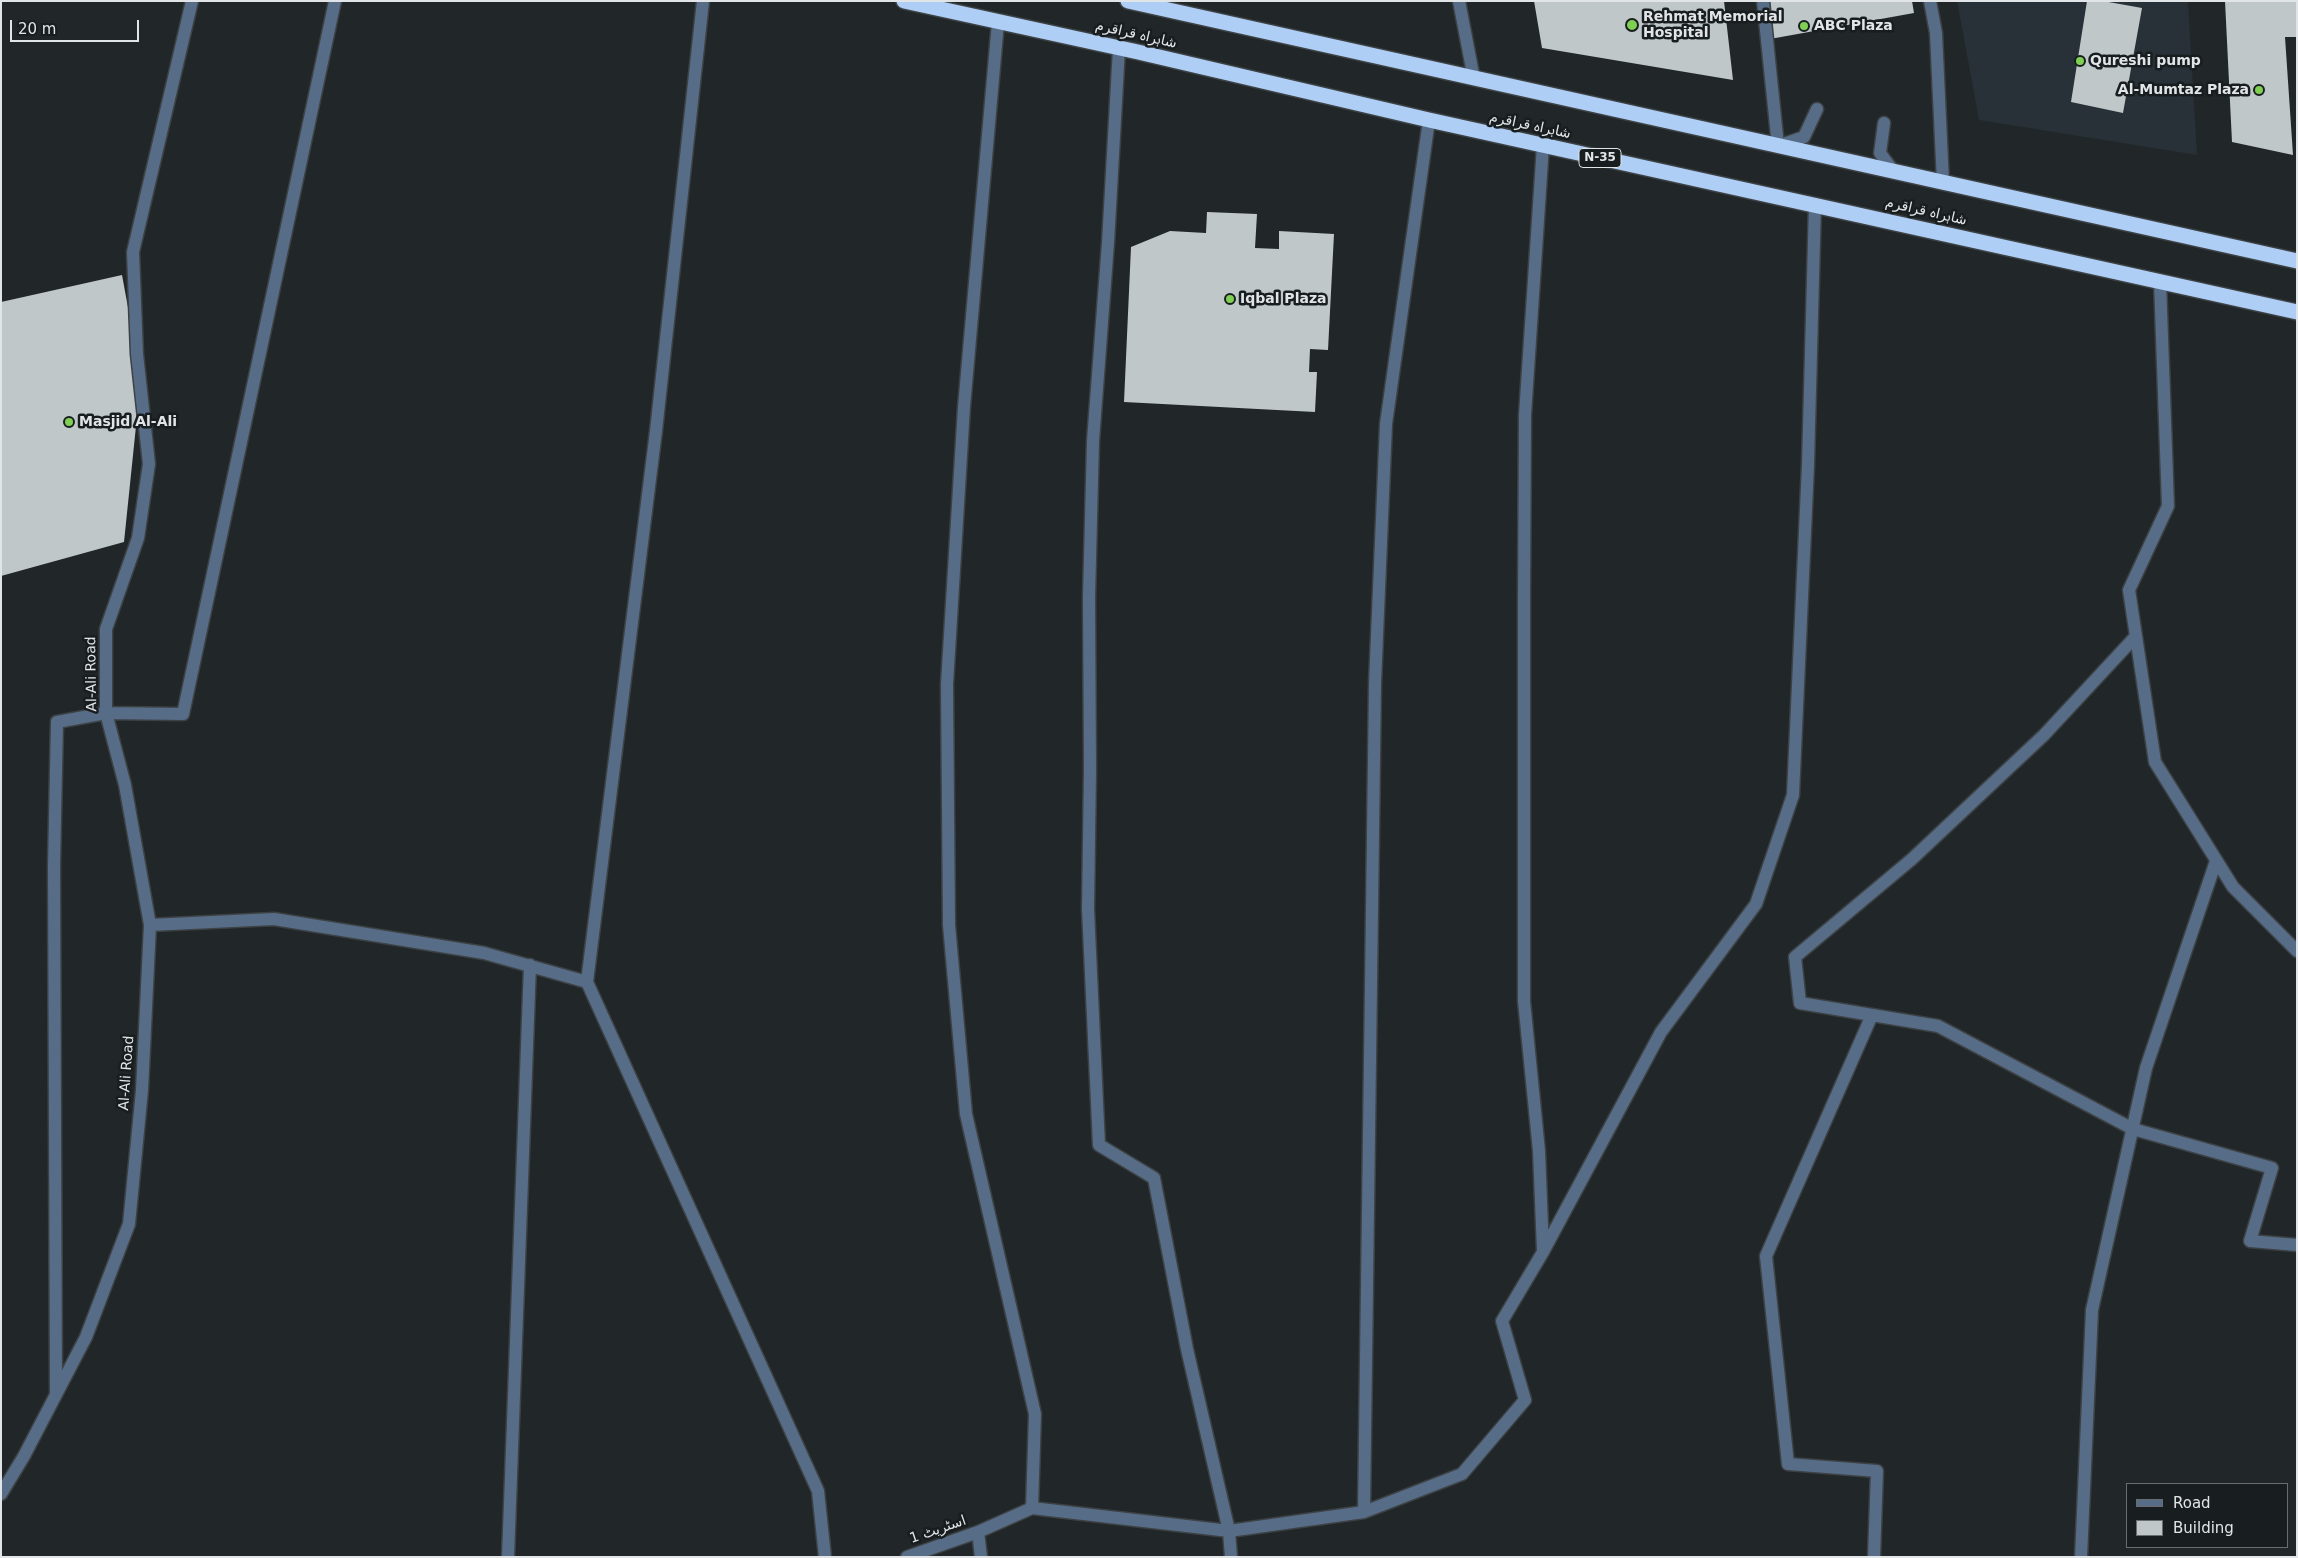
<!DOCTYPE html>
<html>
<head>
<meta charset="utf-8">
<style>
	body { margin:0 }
	#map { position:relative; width:2298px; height:1558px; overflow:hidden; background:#212629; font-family:"DejaVu Sans",sans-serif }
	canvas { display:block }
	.frame { position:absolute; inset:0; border:2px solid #e2e5e7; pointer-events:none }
	.legend { position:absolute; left:2126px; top:1483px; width:162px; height:65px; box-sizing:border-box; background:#181d1f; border:1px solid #696d6f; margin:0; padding:6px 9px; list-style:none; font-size:15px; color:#e2e5e7 }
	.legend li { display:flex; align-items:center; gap:10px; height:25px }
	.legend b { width:25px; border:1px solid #696d6f }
	.scale { position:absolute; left:10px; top:20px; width:129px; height:22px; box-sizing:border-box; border:2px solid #e2e5e7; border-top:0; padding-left:6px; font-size:15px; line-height:18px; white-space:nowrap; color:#e2e5e7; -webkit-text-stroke:4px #181d1f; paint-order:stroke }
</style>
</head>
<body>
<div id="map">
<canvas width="2298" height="1558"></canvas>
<div class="frame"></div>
<ul class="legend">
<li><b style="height:6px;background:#576c86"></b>Road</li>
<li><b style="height:14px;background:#c0c7c9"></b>Building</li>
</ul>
<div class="scale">20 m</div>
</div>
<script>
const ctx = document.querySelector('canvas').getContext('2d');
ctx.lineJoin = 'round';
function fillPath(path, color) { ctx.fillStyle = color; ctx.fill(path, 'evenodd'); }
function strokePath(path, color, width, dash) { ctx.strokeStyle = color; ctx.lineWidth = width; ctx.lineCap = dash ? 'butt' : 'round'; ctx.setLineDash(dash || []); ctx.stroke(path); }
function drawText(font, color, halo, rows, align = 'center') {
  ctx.font = font + ' "DejaVu Sans","Noto Sans Arabic",sans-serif'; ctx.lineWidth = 5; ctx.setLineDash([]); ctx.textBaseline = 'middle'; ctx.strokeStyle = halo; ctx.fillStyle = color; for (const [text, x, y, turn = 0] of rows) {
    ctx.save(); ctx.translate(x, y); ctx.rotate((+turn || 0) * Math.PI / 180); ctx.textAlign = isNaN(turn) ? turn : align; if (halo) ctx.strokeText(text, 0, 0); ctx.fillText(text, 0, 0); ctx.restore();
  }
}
fillPath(new Path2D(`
	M1957 1H2188L2197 155 1979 120Z`), '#273137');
fillPath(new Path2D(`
	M1534 1H1724L1733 80 1542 48Z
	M1763 1H1912L1914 13 1770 39Z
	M2087 1H2103L2142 8 2123 113 2071 102Z
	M2225 1H2297V37H2285L2293 155 2232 142Z
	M1207 212 1257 214 1255 248 1279 249V231L1334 234 1328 350 1310 349 1309 372H1317L1315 412 1124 402 1131 247 1170 231 1206 233Z
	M122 275 141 378 124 542 1 576V302Z`), '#c0c7c9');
const minor = new Path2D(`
	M703 1 656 431 587 982 818 1491 825 1557
	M1459 1 1474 79
	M1763 1 1778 146 1804 137 1817 109
	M1930 1 1936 33 1943 183
	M998 22 964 407 947 684 949 925 966 1114 1035 1414 1032 1508
	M1119 48 1108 243 1093 441 1089 597 1090 770 1088 909 1099 1145 1154 1178 1187 1349 1229 1531 1231 1557
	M1884 123 1880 153 1894 172
	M1543 145 1525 415 1524 600V1001L1539 1151 1543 1251
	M2160 281 2168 506 2129 590 2155 762 2233 887 2297 951
	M2136 636 2044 735 1912 859 1795 957 1800 1003 1938 1026 2133 1129 2272 1168 2250 1241 2297 1245
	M150 925 274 919 484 953 587 982
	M1872 1015 1766 1256 1788 1464 1877 1471 1874 1557
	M56 1392 54 866 57 722 106 713 183 714 335 1
	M1 1494 24 1456 86 1337 129 1224 142 1090 150 925 125 785 106 713V629L138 538 149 464 137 354 133 252 192 1
	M1364 1512 1375 683 1386 424 1429 120
	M978 1532 981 1557
	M508 1557 530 965
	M907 1557 978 1532 1032 1508 1229 1531 1364 1512 1462 1474 1525 1400 1502 1321 1543 1252 1661 1032 1756 904 1793 795 1808 465 1815 204
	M2081 1557 2092 1310 2146 1068 2216 861`);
const highway = new Path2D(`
	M904 1 1138 52 1429 120 2297 312
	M1128 1 2297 261`);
strokePath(minor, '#3c4144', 15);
strokePath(highway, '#3c4144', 18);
strokePath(minor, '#576c86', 12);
strokePath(highway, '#aecef5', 15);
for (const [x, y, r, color] of [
	[1632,25,6,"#7fd052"],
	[1804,26,5,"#7fd052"],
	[2080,61,5,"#7fd052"],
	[2259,90,5,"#7fd052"],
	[1230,299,5,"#7fd052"],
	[69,422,5,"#7fd052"]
]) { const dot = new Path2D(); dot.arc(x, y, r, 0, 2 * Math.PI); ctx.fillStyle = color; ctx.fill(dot); strokePath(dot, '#181d1f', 2); }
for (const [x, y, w] of [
	[1600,158,42]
]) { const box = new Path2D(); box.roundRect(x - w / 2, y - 9.5, w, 19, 4); ctx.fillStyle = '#181d1f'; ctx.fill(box); strokePath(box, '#e2e5e7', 1); }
drawText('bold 12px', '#e2e5e7', null, [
	["N-35",1600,158]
]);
drawText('bold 14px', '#e2e5e7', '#181d1f', [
	["Rehmat Memorial",1643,17],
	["Hospital",1643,33],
	["ABC Plaza",1814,26],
	["Qureshi pump",2090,61],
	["Al-Mumtaz Plaza",2249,90,"right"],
	["Iqbal Plaza",1240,299],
	["Masjid Al-Ali",79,422]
], 'left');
drawText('14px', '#e2e5e7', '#181d1f', [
	["شاہراہ قراقرم",1136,35,13],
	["شاہراہ قراقرم",1530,126,12],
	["شاہراہ قراقرم",1926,212,13],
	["Al-Ali Road",92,674,-91],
	["Al-Ali Road",127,1073,-86],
	["اسٹریٹ 1",938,1530,-19]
]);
</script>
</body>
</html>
